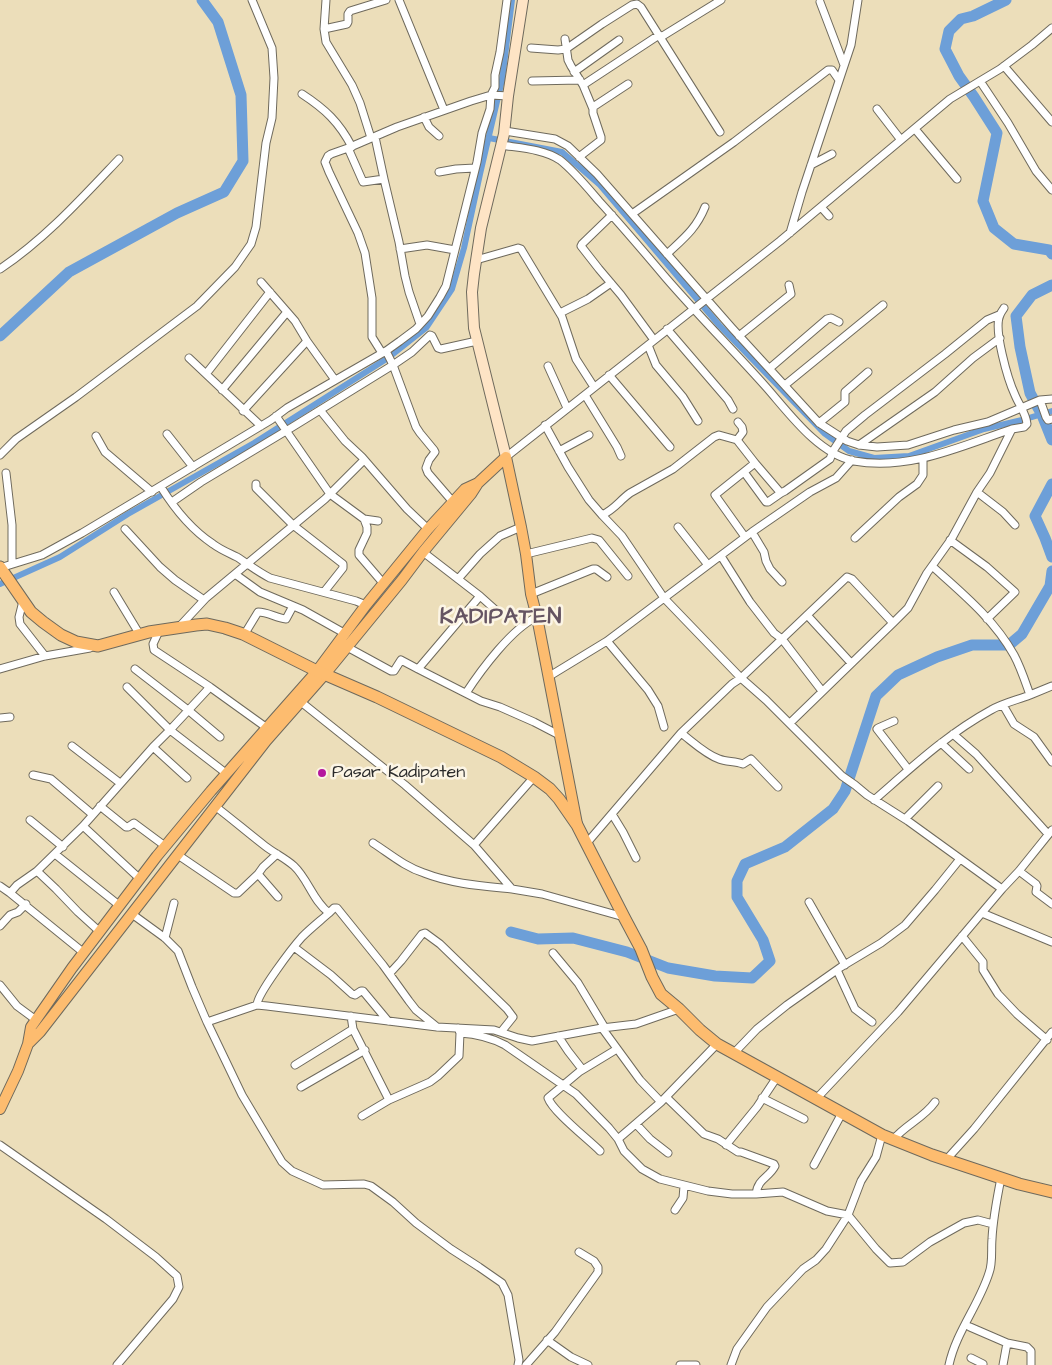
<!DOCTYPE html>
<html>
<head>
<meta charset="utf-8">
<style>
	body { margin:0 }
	canvas { display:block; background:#ecdeba }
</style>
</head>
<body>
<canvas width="1052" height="1365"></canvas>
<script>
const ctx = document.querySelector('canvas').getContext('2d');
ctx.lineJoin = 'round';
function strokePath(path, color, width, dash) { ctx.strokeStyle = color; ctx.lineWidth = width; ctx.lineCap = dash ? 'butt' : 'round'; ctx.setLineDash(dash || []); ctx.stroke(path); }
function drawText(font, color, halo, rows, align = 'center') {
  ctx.font = font + ' "Architects Daughter",sans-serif'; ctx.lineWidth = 5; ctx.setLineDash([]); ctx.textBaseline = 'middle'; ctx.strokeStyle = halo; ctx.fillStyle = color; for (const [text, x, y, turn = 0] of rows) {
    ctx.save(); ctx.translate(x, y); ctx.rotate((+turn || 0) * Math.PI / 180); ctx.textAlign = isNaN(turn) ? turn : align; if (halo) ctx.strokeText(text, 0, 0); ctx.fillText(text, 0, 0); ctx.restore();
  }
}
strokePath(new Path2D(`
	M489 138 562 152 600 185 719 325 824 433 849 451 874 458 909 456 984 429 1022 420 1052 411
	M0 584 60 557 128 514 254 443 388 358 426 328 452 289 464 248 480 174 502 80 512 0`), '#6d9fd8', 6);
strokePath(new Path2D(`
	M1006 0 973 16 961 19 949 31 945 49 959 76 974 97 997 133 983 201 994 228 1014 244 1049 250 1052 254
	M1052 285 1032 295 1016 316 1020 347 1030 393 1042 415 1052 440
	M0 336 69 272 177 213 224 192 243 161 241 95 218 22 202 0
	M1052 484 1035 516 1045 538 1052 557
	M511 932 538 939 573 938 627 952 668 968 715 976 752 978 770 961 763 940 737 897V881L745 864 785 847 833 809 845 791 876 696 898 675 937 657 972 645H1009L1022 634 1050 586 1052 571`), '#6d9fd8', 11);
const minor = new Path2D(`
	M326 0 324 29 326 42 352 85 360 103 371 138
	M399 0 444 110
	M820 2 844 65
	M324 29 347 24 348 22V14L350 11 386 0
	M661 37 721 0
	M565 39 568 60 571 66 583 85 593 109
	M531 48 558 50 566 49 602 24 632 5 637 4 641 7 720 132
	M1004 66 1052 122
	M574 72 619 40
	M532 81 580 80
	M980 81 1008 123 1036 171 1052 190
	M583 85 659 35
	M302 94C325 109 339 122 352 147
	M877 109 901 140
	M424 117 429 127 439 136
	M915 129 957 179
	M505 131 555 139 568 146 597 174 732 328 819 423 847 441 859 445 877 447 908 445 954 430 988 422 1040 400 1052 399
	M375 137 384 179
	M501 145C520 148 544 149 560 160 574 171 587 187 599 201 622 226 644 252 666 278 698 315 733 350 766 387 789 413 818 454 854 461 909 471 961 446 1012 429
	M348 148 363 182 384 179 399 242 405 276 409 292 420 324
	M579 157 601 140V137L593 113V107L628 84
	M811 165 832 154
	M439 172 456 169 475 168
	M821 207 829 216
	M632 214 734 142 828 70H832L839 80
	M612 215 582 244 581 246 599 269 621 295 654 340
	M790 233 802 192 851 45 858 0
	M400 249 427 245 455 250
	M667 254C684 238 696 229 705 207
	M476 260 518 248 521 249 562 317 576 359 594 387
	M0 269C45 239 82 198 119 159
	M261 282 295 321 307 341 335 380
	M560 313 588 299 611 283
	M667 329 728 400 733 409
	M739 336 791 294 789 285
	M648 345 656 365 683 397 698 421
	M386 351 393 365 416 427 420 433 434 450 435 452 429 460 426 468 428 473 453 502
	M382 353 372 337V298L365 253 358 233 329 172 325 162 328 156 331 154 348 148 397 127 471 101 491 95 508 96
	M189 358 261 426
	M548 366 567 408
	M770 368 827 319 831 318 839 322
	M206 374 270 292
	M609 375 670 447
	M785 385 883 305
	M222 390 287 312
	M585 395 617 447 621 456
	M1040 400 1046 417 1048 420 1052 419
	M320 410 345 441 362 457 407 509 428 529
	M243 411 307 341
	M276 416 330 494 364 519 367 527V533L359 550V555L383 583
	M819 423 845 402V392L868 372
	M545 425 568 467 589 500 602 515 622 536 664 598 741 678 766 700 842 776 855 785 867 795 908 821 1002 889 898 1012 817 1098
	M167 434 193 467
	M96 436 105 452 152 492
	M737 440 755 463 715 495 745 537
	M859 445 935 392 973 358 1000 338
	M559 451 589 435
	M0 455 16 439 76 397 197 306 235 267 251 244 256 227 266 143 272 118 274 78 272 48 252 0
	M506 457 780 241 950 99 1000 69 1032 45 1052 28
	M755 463 779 491 781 493 785 491 830 459 833 451 846 431 865 415 945 354 987 320 999 315
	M744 472 766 502H768L781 493
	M6 473 12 525V564
	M256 484V488L293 525 343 564V568L324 592
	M161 487C174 508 192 530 213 544 221 550 229 553 237 557 248 564 258 572 270 578L356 601 366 605
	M977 492 1003 512 1015 525
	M172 502 201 482 286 431 393 365 412 352 430 335 432 336 438 348 441 349 477 341
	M602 515C615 509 619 501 630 493L673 469 714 437 719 435 737 440 743 432 742 427 738 422
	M364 519 378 521
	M678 527 708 565
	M125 529 160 567 175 580 204 600
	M752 532 764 552 766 561 770 569 782 582
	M855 538 899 497 917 484 923 475V459
	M950 540 987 567 1015 592 987 619
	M423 552 480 596 418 669 481 701 500 707 534 722 561 736
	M526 554 592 538 599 540 628 576
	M721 556 750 602 774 633 782 639 822 691
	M0 568 42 555 82 533 271 420 287 408 386 351 400 341 416 329 428 316 440 297 446 286 477 162 482 133 490 109 491 95 495 87V75L500 52 507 0
	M235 574 260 592 303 610 344 633
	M458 579 480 554 500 536 521 527
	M114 592 140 635
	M531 594 593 569H596L607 577
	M480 596 499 613
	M23 601 19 617 20 624 45 656
	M807 615 851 663
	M179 627 206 598 325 499 364 460
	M159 631 153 644 154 650 210 687 267 728
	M244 635 258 612C268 612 276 618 286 619L293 606
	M607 641 648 690 658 706 664 727
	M347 647 391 671H394L401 660 418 669
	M0 669 45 656 90 648
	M135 669 188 710 220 737
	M548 677 607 641 752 532 810 492 836 478 852 460
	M127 687 170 730 227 774
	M466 693C481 670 512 628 537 617
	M1030 695 1052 686
	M301 702 405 785 474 845 512 889 542 894 624 917
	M1003 705 1014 724 1034 737 1052 762
	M0 718 10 717
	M894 721 878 728 877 729 908 769
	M790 723 893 623
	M681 733C693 742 705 754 719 759 726 762 735 761 743 764L751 759 778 787
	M953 734 976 754 1048 834
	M941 743 969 769
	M72 746 120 783
	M153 747 187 778
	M33 775 51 779 92 814
	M874 800C911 768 947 734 991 710 1003 703 1017 700 1030 695 1025 681 1021 668 1014 655 994 619 962 593 932 566
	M100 806 126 827H128L134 823 165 846
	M216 807C232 819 248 833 265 846 274 853 285 858 294 866 308 879 313 901 329 913L334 908H337L383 965 409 1001 416 1010 437 1027
	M612 814 623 832 636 858
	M905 819 938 786
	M30 820 63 847
	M83 826 140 879
	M373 843C390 854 405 867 424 873 452 884 483 886 512 889
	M586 844 681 733 732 684 741 678 847 577 852 579 893 623 908 608 927 573 952 538 977 492 990 473 1012 429 1024 427 1027 424C1026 413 1019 405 1015 395 1008 380 993 329 1000 315 1001 312 1003 310 1004 308
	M474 845 534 777
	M55 854 120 906
	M178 855 234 893H238L258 874 278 897
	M37 871 56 889 78 912 100 932
	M1019 871 1036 884 1037 886 1036 892 1052 904
	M258 874 263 867 277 854
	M0 886 10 893
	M1002 889 1019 871 1052 830
	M809 902 845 965
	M982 913 1052 942
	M132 914 165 938 178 951 192 987 207 1022 257 1005 267 1006 437 1027 494 1030 518 1038 532 1041 602 1028 636 1024 679 1009
	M0 926 10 915 18 912 26 904
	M962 936 983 962V970L998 994 1017 1014 1047 1040
	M165 938 174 903
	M294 947 331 975 352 994 355 995 361 991H363L388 1021
	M84 953 10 893 17 885 37 871 83 826 153 747 170 730 210 687
	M553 953 578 983 605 1028
	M837 970 855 1009 872 1022
	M390 973 401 961 422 934 425 933 440 944 507 1009 513 1017 501 1032
	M0 985 17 1006 36 1020
	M257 1005C257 994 293 947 302 937 311 928 320 921 329 913
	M351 1016 353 1029 389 1100
	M207 1022 242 1095 282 1162 292 1171 323 1185 364 1184 371 1186 393 1202 416 1223 451 1249 479 1267 502 1283 508 1295 519 1360 518 1365
	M458 1028 460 1033C475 1034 492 1038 505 1045L576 1094 609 1128 618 1139 624 1151 642 1169 660 1179 708 1191 732 1194H756L783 1192 827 1211 848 1215 876 1249 890 1263 903 1262 930 1242 964 1223 978 1220 993 1224
	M602 1028 640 1080 661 1102
	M558 1036 568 1051 582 1069
	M734 1053 757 1029 787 1005 841 967 881 943 905 925 935 890 960 859
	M295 1065 353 1029
	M301 1087 365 1050
	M666 1097 704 1134 718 1139 738 1152H741L774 1164 775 1166C769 1178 758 1178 756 1194
	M762 1098 804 1119
	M362 1116 389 1100 430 1082 438 1076 459 1056 460 1033
	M636 1124 650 1139 668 1153
	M618 1139 661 1102 717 1044
	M893 1140C905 1125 924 1118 935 1102
	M0 1145 106 1219 156 1257 177 1276 179 1287 173 1299 117 1365
	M726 1145 757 1107 777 1077
	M600 1151C588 1139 553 1112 548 1098L579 1072 617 1049
	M946 1160 974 1129 1052 1032
	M814 1165 842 1113
	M675 1210 683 1198 684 1186
	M970 1327 1007 1343 1003 1365
	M547 1340 571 1357 588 1365
	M1007 1343 1027 1347 1031 1351V1365
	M971 1358 983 1364
	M526 1365 555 1332 598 1272V1267L594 1261 579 1252
	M680 1365H696
	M731 1365 737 1349 767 1307 803 1269 816 1260 826 1249 848 1215 861 1181 876 1157 882 1135
	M949 1365C956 1332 979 1305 989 1273 993 1263 991 1250 992 1239 993 1218 997 1198 1001 1178`);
const secondary = new Path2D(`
	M506 457 474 328 472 292 474 274 481 228 504 134 508 96 523 0`);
const primary = new Path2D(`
	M506 457 521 527 526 554 531 594 537 617 577 824
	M28 1044 40 1032 266 741 325 674 402 580 423 552 471 494 478 483 506 457
	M0 1109 18 1071 28 1044 31 1027 72 968 157 856 211 791 317 671 366 605 428 529 465 489 478 483`);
const trunk = new Path2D(`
	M0 567 31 612 43 622 61 635 76 642 98 646 149 632 196 625 207 624 225 628 243 634 317 671 377 697 501 757 534 777 550 789 559 799 577 825 624 917 641 949 652 977 661 994 679 1009 700 1030 717 1044 882 1135 932 1155 1019 1184 1052 1192`);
strokePath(minor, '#6f6a5d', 9);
strokePath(secondary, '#6f6a5d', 12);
strokePath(primary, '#6f6a5d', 12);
strokePath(trunk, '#6f6a5d', 13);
strokePath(minor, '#fff', 7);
strokePath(secondary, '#fee4c5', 10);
strokePath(primary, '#fdbc6f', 10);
strokePath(trunk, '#fdbc6f', 11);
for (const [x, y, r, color] of [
	[322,773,5,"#b5179e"]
]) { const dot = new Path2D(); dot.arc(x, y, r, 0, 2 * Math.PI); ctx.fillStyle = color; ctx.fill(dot); strokePath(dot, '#fcf5e5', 2); }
drawText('18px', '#2b2b2b', '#fcf5e5', [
	["Pasar Kadipaten",332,773]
], 'left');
ctx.letterSpacing = '1px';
drawText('bold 22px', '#655462', '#fcf5e5', [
	["KADIPATEN",501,618]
]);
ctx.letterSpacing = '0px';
</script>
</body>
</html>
